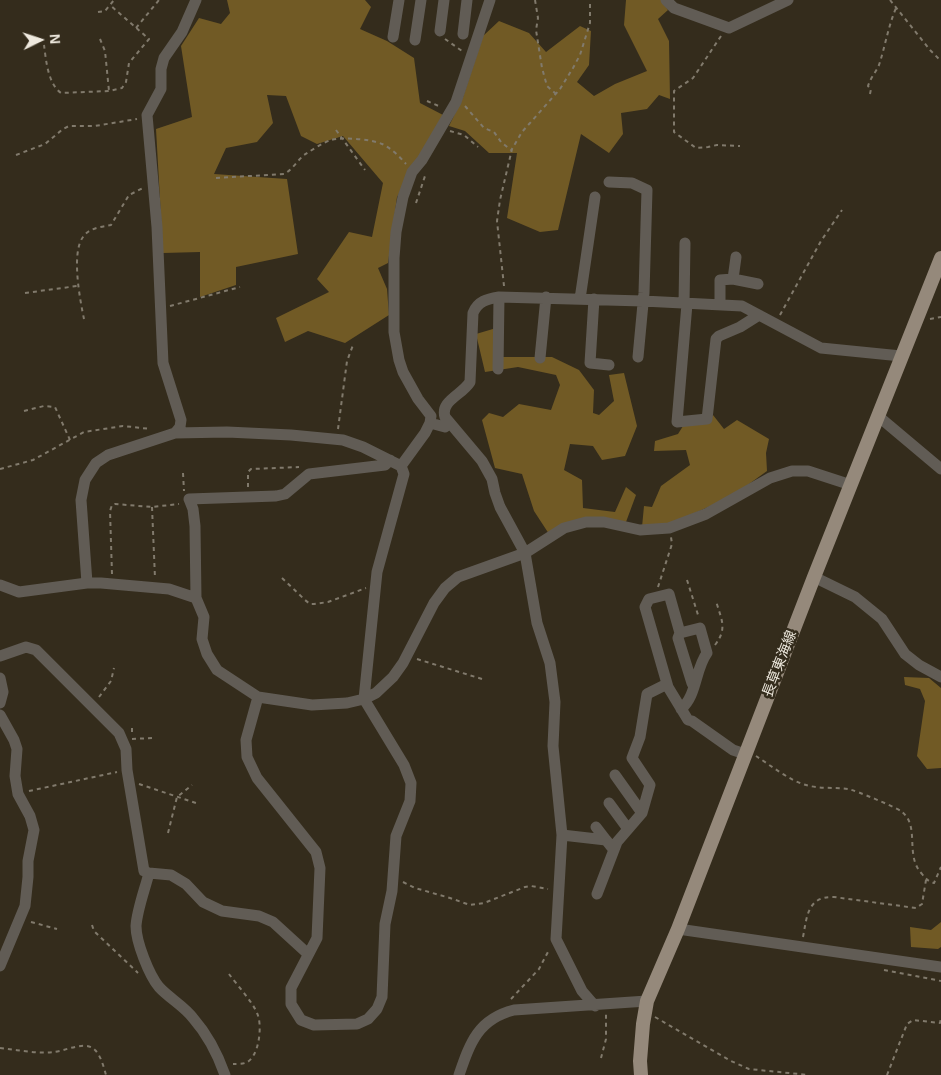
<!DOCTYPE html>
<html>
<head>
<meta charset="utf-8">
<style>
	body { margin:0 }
	#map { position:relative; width:941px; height:1075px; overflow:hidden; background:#342c1c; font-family:Arial,sans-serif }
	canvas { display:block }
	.north { position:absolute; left:15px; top:15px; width:50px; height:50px; -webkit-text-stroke:4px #342c1c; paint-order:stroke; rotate:86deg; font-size:14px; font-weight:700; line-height:20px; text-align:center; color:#eee9de }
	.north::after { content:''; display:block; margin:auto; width:18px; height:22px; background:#eee9de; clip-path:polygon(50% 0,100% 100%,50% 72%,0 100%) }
</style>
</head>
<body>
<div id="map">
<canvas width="941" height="1075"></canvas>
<div class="north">N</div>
</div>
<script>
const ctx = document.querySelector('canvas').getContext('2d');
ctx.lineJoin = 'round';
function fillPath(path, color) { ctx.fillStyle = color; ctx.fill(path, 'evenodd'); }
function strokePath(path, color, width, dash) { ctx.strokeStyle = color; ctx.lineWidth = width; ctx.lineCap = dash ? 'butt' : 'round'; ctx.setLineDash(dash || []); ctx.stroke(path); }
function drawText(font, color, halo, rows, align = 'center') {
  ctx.font = font + ' Arial,"Noto Sans JP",sans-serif'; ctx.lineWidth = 5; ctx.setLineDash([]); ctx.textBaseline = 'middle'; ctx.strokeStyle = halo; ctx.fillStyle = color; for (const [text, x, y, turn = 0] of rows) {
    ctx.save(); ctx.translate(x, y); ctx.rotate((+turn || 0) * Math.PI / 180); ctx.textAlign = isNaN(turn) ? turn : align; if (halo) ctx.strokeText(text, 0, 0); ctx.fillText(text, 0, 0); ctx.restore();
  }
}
fillPath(new Path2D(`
	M227 0H365L371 7 360 29 387 41 414 58 420 103 445 116 397 197 388 263 378 268 387 289 389 315 345 343 308 331 285 342 276 318 329 292 317 279 349 232 372 237 383 183 343 136 317 144 301 136 286 96 267 95 273 123 257 142 226 148 214 174 287 179 298 254 236 267V285L200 297V252L163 253 156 129 192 117 181 46 199 18 221 24 230 13Z
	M626 0H661L668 10 658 19 669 41 670 99 659 95 647 109 621 113 623 134 609 153 581 134 558 230 540 232 507 218 517 153H489L465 131 449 126 463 97 483 36 499 21 529 33 546 52 580 26 591 31 589 65 577 82 594 96 615 84 647 71 624 25Z
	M503 326 502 357H552L579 370 594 390 593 413 599 415 614 401 609 375 624 373 637 426 625 456 602 460 593 446 570 444 564 470 582 480 583 508 615 512 626 487 636 495 626 522 589 518 549 534 534 511 522 474 495 468 482 420 489 413 503 417 519 404 551 410 560 385 556 375 518 367 485 372 476 334Z
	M713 415 724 429 737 420 769 439 766 453 767 471 731 497 670 524 642 527 644 506 652 507 661 486 690 465 686 450 654 451 655 441 678 434 683 426 708 422Z
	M904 677 929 678 941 688V768L927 769 917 756 925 701 920 689 905 685Z
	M941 922V947L938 949 911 947 910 927 931 930Z`), '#715a25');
strokePath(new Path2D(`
	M535 0 538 18 536 30 542 68 547 86 556 94
	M890 0 930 50 941 61
	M98 12 105 11 114 0
	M136 28 159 0
	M721 36 693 78 674 91V132L696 148 708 147 717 145 740 146
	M100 39 105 51 109 91
	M445 39 462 51
	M44 45C46 60 48 84 61 93L109 91 122 88 126 82 129 63 149 39 110 5
	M870 94 871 89 868 86C871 77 876 72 879 65 885 47 888 27 896 8
	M427 101 441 107
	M465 106 484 128 494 132 501 142 511 150
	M336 130 365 170
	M450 131 464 135 478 147
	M16 155 45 144 63 129 69 126H95L137 119
	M216 178 284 174C292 170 297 161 304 155 312 150 322 143 331 140 343 137 371 139 382 144 391 148 400 157 406 164
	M416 203 426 173
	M504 286 497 221 500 200 512 149 522 132 560 89 573 68 580 55 590 23V0
	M25 293 77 286
	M170 306 240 287
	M780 315 821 241 842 210
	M84 319C80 300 71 253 83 237 89 228 101 227 111 225L129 195 143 188
	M930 319 941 317
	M24 411 44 406 55 407 70 440
	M338 429 347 361 353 345
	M0 469 33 460 84 432 123 426 151 429
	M183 473 184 491
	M248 487V472L251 469 299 467
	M152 507 155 578
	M112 574 110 511 112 505 115 504 152 507 179 504
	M282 578 305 600 310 604H314L328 602 366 588
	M687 580 699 618
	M658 587 672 544 671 537
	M715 645C728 628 721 619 716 601
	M417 659 482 679
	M99 697 111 681 114 668
	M132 728V736
	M132 739 152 738
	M756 756C770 765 790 781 806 785 819 789 834 787 848 789 855 790 895 807 901 811 921 826 904 855 922 874 926 879 929 882 934 883L941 867
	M139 784 199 804
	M29 791 117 772
	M168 833 177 797 192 785
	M403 882 415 888 450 898 470 905 484 903 525 887 531 886 548 889
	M31 922 57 929
	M92 925 94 931 138 973
	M803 937C807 917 807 896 834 897L916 908 922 904 926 880
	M884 970 941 981
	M229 974C237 985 252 1001 257 1013 263 1025 259 1059 245 1063 242 1064 237 1064 233 1064
	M511 999 539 969 549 950
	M655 1017 731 1061 749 1069 809 1075
	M0 1048C18 1050 37 1054 54 1052 65 1051 86 1040 95 1050 101 1056 104 1068 106 1075
	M601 1058 606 1039V1013
	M887 1075 907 1024 913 1020 940 1023 941 1018`), '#817a6c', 2, [4, 4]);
strokePath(new Path2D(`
	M666 0 674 8 729 28 788 0
	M440 31 444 0
	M463 34 467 0
	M393 37 399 0
	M415 40 421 0
	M609 182 632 183 647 190 644 293 638 357
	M733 279 736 257
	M580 299 595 197
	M594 299 590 363 609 365
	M684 304 685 243
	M687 304 677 422 707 419 716 339 719 336 740 327 759 315
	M720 305V280L733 279 758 284
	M540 358 546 297
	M498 369 499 297
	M878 416 941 469
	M430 423 431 416 418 399 403 372 399 360 394 332V258L396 232 403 197 412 172 422 160 456 102 490 0
	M175 433 227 432 291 435 343 440 363 447 401 466 404 474 377 572 364 699 404 765 411 783 410 801 396 836 392 891 385 924 382 997 377 1009 368 1019 357 1024 314 1025 301 1020 291 1004V988L317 938 320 868 316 852 257 778 247 757 246 740 258 697
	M390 460 385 465 309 474 285 494 276 496 189 499 193 509 195 526 196 598 204 617 202 639 207 654 217 670 258 697 312 705 347 703 364 699 376 693 393 677 403 663 434 603 445 588 458 577 525 553 564 528 586 522H604L640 530 669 528 706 514 770 478 792 471H808L851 485
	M401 466 425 433 430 423 445 427 450 423
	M814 577 855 597 882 619 905 654 919 665 941 677
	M87 583 81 500 85 480 96 463 108 455 175 433 180 427 181 420 163 363 157 227 147 115 161 89V69L164 58 182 32 196 0
	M0 585 19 592 87 583H101L169 589 196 598
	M680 633 678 638 692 683H694
	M0 656 26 647 36 650 119 733 126 749 127 770 144 871 149 873 171 875 186 884 203 902 222 911 259 916 273 922 308 954
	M0 678 3 692 0 703
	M681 709C697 696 695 669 707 653L700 628 680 633 669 594 649 599 645 607 668 687 688 720 692 721 733 750 745 754
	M0 715 14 740 17 749 15 776 18 794 30 816 34 830 28 861V877L25 906 0 966
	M615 775 642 813
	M609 803 628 829
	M596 827 606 840
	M562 835 606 840 614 850
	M149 873C145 889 137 910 136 926 136 942 149 975 159 987 169 998 184 1006 193 1018 207 1034 218 1055 225 1075
	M597 894 617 842 642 813 650 785 632 758 640 737 647 694 667 684
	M678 929 941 967
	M595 1006 582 991 556 939 562 835 553 746 555 702 550 663 537 623 525 553 500 507 495 493 492 479 482 461 445 417C440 401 462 395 470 382L473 313C478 301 487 299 499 297L643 301 742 306 821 348 901 356
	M459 1075C470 1043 478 1019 514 1010L647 1001`), '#615c55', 11);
strokePath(new Path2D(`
	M641 1075 640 1061 643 1024 647 1001 678 929 814 577 941 258`), '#95897b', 14);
drawText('14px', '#eee9de', '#342c1c', [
	["長草東海線",780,664,-69]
]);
</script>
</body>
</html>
